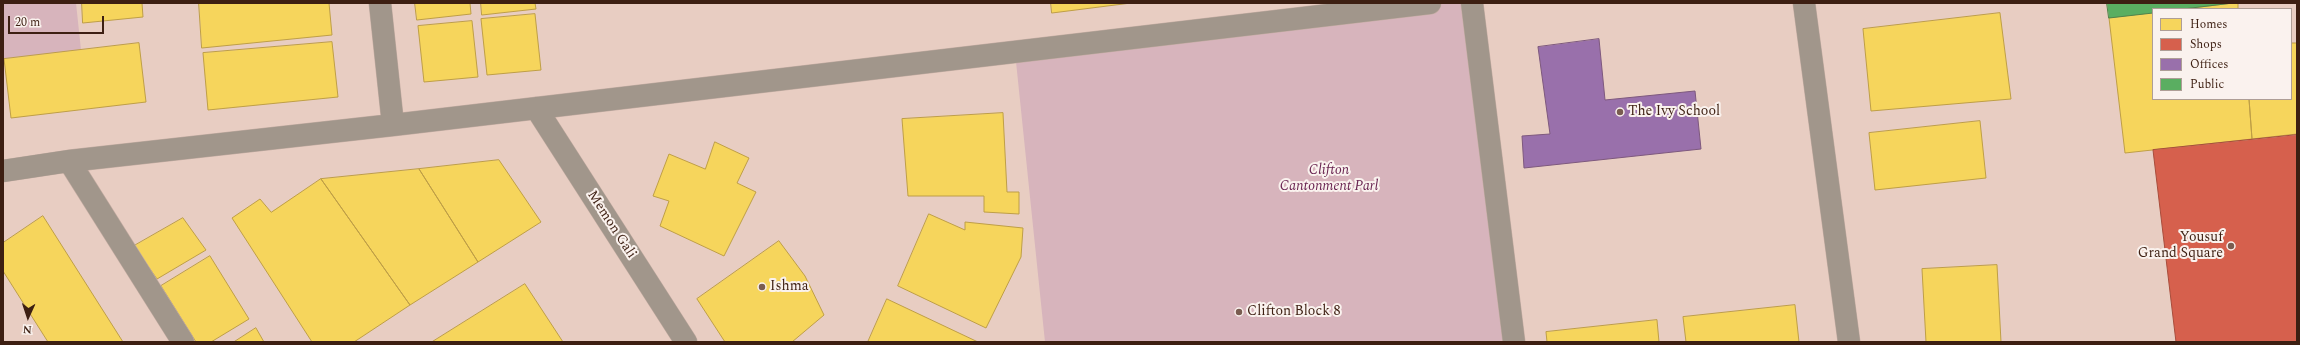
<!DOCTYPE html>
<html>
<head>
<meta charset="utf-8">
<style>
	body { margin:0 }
	#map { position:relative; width:2300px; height:345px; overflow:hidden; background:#e8cdc2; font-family:Spectral,serif }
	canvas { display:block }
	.frame { position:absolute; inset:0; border:4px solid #3d1f12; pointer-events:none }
	.legend { position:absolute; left:2152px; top:8px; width:140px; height:92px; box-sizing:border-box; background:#faf2ee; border:1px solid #ae9e96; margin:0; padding:5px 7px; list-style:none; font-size:12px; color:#3d1f12 }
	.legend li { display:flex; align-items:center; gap:8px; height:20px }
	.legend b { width:20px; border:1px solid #ae9e96 }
	.north { position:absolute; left:8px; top:297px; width:40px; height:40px; -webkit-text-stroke:3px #faf2ee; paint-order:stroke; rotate:183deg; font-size:11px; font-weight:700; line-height:16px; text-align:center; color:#3d1f12 }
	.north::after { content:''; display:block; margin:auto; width:14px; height:18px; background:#3d1f12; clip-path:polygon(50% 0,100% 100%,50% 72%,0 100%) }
	.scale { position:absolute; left:8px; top:16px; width:96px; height:18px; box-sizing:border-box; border:2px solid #3d1f12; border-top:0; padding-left:5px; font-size:12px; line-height:14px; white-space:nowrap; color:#3d1f12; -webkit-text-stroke:3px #faf2ee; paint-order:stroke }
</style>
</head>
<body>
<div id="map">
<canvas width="2300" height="345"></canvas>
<div class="frame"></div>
<ul class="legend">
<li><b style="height:11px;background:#f6d55c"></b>Homes</li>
<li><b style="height:11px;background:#d6604d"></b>Shops</li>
<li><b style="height:11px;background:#9970ab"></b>Offices</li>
<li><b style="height:11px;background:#5aae61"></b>Public</li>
</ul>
<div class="north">N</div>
<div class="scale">20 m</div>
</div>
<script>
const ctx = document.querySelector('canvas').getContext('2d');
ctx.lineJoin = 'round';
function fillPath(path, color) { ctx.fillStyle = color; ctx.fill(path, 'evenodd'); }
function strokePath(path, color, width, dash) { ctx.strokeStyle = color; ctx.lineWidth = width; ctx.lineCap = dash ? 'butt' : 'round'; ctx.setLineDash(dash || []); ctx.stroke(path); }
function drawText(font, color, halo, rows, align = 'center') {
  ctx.font = font + ' Spectral,serif'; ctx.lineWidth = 4; ctx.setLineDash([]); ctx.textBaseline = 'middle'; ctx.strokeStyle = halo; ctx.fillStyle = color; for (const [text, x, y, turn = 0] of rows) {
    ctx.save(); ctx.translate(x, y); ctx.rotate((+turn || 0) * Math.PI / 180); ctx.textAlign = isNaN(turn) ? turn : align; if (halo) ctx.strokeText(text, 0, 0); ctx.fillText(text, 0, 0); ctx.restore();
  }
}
fillPath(new Path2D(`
	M3 3H76L81 50 3 59Z
	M1430 3H1472L1514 342H1045L1015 52Z`), '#d7b4bc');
const homes = new Path2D(`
	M82 3H142L143 17 83 23Z
	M199 3H329L332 35 202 48Z
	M415 3H470L471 14 417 20Z
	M481 3H535L536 9 482 15Z
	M1051 3H1131L1052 13Z
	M2238 3V9H2183L2233 3Z
	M2000 13 2011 99 1871 111 1863 29Z
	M2153 13V99H2249L2252 139 2125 153 2109 18Z
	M535 14 541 70 487 75 481 19Z
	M472 21 478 77 424 82 418 26Z
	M332 42 338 97 208 110 203 53Z
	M139 43 146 102 11 118 4 59Z
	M2291 43H2297V134L2252 139 2249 99H2291Z
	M1003 113 1007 192H1019V214L984 212V196H908L902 119Z
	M1980 121 1986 178 1875 190 1869 133Z
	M715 142 749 158 737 183 756 192 724 256 660 226 669 201 653 196 669 154 705 169Z
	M499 160 541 222 478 262 419 169Z
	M419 169 478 262 410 305 321 179Z
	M321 179 410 305 354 342H312L232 218 260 199 271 212Z
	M929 214 965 230V222L1023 228 1021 257 986 328 898 286Z
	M43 216 123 342H48L3 271V243Z
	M183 218 206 250 157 279 134 246Z
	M779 241 805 276 824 315 792 342H725L697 299Z
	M210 256 249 319 211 342H196L161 286Z
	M1997 265 2001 342H1926L1922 269Z
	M525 284 563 342H432Z
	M887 299 978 342H868Z
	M1795 305 1799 342H1686L1683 317Z
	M1657 320 1659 342H1547L1546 332Z
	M256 328 264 342H234Z`);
fillPath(homes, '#f6d55c');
strokePath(homes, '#be9e46', 1);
const shops = new Path2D(`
	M2297 135V342H2176L2153 150Z`);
fillPath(shops, '#d6604d');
strokePath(shops, '#a84c3b', 1);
const offices = new Path2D(`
	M1599 39 1605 100 1695 91 1701 149 1524 168 1522 136 1550 134 1538 47Z`);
fillPath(offices, '#9970ab');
strokePath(offices, '#7d587d', 1);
const public = new Path2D(`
	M2107 3H2233L2183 9H2153V13L2109 18Z`);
fillPath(public, '#5aae61');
strokePath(public, '#518349', 1);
const minor = new Path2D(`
	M380 3 393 125
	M1472 3 1514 342
	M1804 3 1849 342
	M536 108 686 342
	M69 161 183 342
	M3 171 69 161 393 125 1430 3`);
strokePath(minor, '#c3aca2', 23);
strokePath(minor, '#a1968b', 22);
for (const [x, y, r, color] of [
	[1620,112,4,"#795c50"],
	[2231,246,4,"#795c50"],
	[762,287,4,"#795c50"],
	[1239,312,4,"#795c50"]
]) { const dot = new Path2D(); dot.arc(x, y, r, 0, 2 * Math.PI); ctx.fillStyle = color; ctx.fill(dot); strokePath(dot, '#faf2ee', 1.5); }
drawText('14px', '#3d1f12', '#faf2ee', [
	["The Ivy School",1628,112],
	["Yousuf",2223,238,"right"],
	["Grand Square",2223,254,"right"],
	["Ishma",770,287],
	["Clifton Block 8",1247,312]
], 'left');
drawText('italic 14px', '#6a2552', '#faf2ee', [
	["Clifton",1329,171],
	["Cantonment Parl",1329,187]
]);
drawText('14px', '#3d1f12', '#faf2ee', [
	["Memon Gali",611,225,57]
]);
</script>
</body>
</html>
